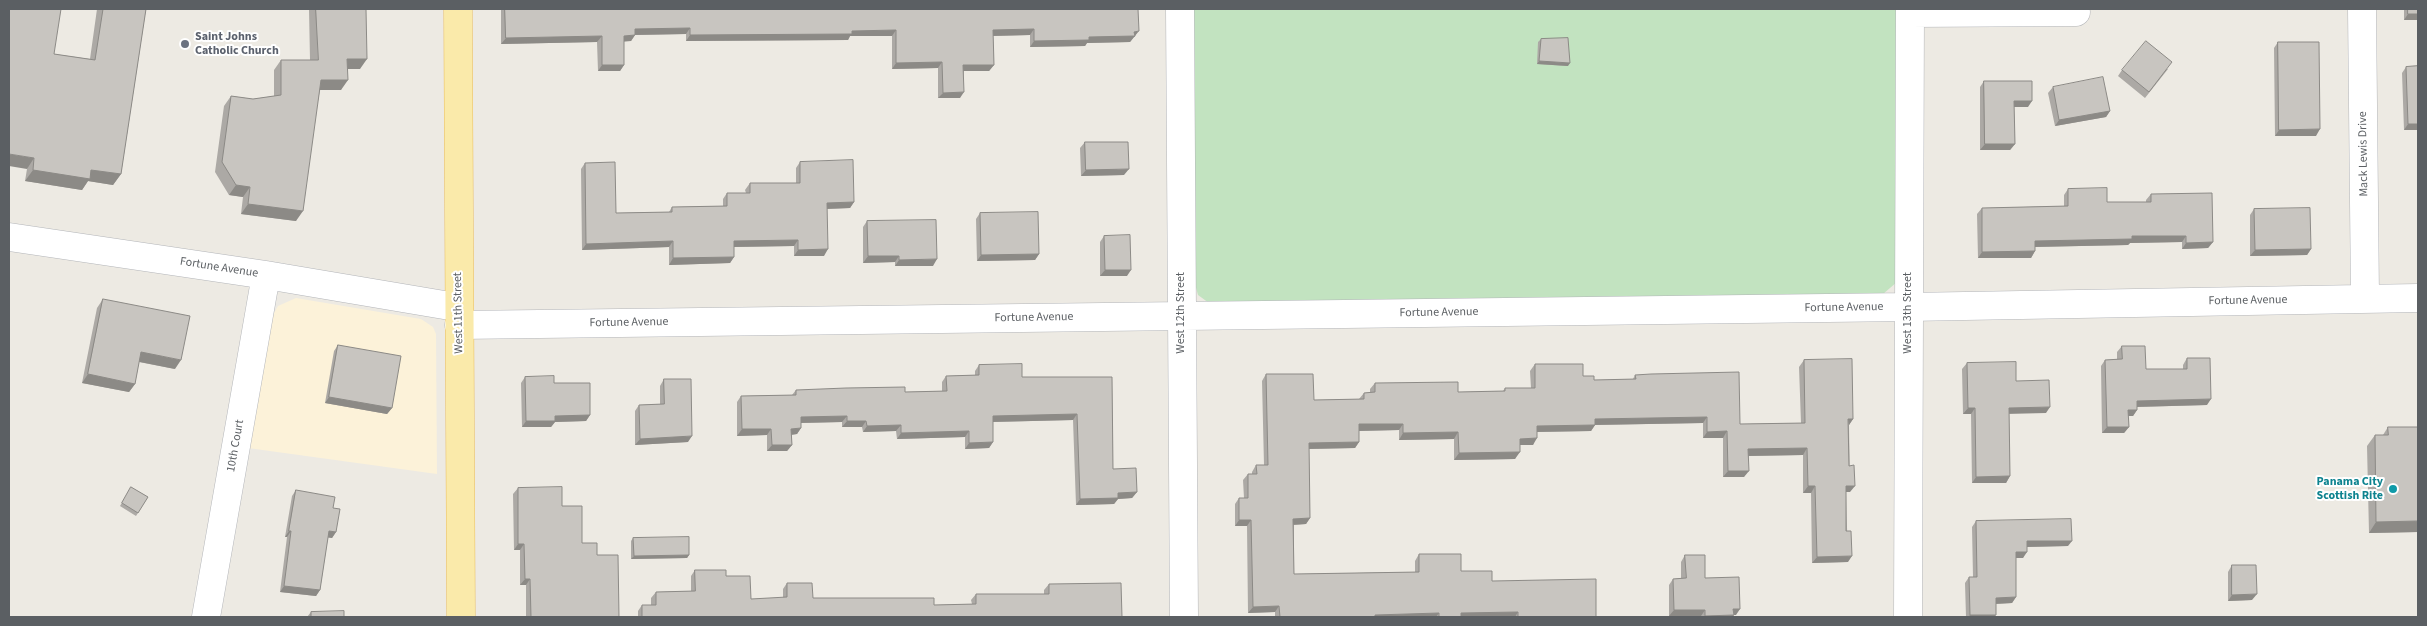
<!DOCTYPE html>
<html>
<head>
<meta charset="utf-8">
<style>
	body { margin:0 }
	#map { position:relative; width:2427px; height:626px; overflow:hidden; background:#edeae3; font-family:"Source Sans 3",sans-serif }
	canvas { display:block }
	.frame { position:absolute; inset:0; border:10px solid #5b5f63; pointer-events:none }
</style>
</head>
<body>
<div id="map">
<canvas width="2427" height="626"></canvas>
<div class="frame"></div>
</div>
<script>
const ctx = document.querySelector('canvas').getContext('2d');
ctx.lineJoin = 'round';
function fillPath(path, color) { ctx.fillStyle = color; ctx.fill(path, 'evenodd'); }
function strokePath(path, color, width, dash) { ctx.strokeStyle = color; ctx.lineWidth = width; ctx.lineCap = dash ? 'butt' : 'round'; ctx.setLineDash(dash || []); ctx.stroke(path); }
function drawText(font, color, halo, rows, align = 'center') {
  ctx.font = font + ' "Source Sans 3",sans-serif'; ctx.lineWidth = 4; ctx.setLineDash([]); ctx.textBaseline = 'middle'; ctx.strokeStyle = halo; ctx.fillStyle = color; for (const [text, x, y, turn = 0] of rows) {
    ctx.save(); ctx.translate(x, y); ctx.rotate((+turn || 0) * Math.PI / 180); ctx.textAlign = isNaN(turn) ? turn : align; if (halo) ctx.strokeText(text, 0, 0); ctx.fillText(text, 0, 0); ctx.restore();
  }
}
fillPath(new Path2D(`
	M296 298 421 319 433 327 436 334 437 474 248 448 271 318 278 306Z`), '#fcf2d9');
fillPath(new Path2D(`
	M1194 9H1904L1897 282 1883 294 1209 303 1198 295 1194 280Z`), '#c2e3c0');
const minor = new Path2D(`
	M1180 9 1184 617
	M2362 9 2365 298
	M1910 13 2076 12
	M9 237 266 275 444 305 459 306
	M459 325 1908 307 2418 298
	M206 617 266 275
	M1908 617 1910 9`);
const major = new Path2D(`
	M458 9 461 617`);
strokePath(minor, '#b3b5b9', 29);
strokePath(major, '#e9bd5f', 29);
strokePath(minor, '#fff', 28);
strokePath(major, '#faeaaa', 28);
fillPath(new Path2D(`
	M97 9H146L121 174 113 185 88 181 82 190 25 181 27 169 54 54 90 59Z
	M309 9H366L360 69H347L341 90H320L296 221 241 214 243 197 229 195 215 172 224 106 231 96 253 99 274 96V70L281 60H310Z
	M501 9H1138L1135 37H1134L1130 42 1087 43 1085 46 1030 47V35L993 36 994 65 989 71H964L960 98H938V68L892 69V36H850L848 40 686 41V34L635 35 631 41H624V65L620 71H598L597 42 501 44Z
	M2404 9H2418V20H2404Z
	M1541 39 1568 66 1537 64 1538 42Z
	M2278 42 2316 136H2275L2274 48Z
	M2418 66V130H2404L2402 73 2406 67Z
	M2168 69 2145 98 2118 76 2122 70Z
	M1984 81 2028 107H2014L2015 144 2010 150H1980V87Z
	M2053 87 2110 111 2106 117 2055 126 2048 93Z
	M1085 142 1124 175 1081 176 1080 148Z
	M800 162 854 202 850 208 827 209 824 256H794V246L734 247V257L730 263 669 265V247L582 250 581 169 585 163 616 213 669 212 672 207 723 206V199L727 193H746L745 190 750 183H796V168Z
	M2068 189 2107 202H2146V200L2151 194 2213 242 2208 248 2182 249V242L2130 243 2128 245 2035 247V251L2031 258H1978L1977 214 1982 208 2064 206V195Z
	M2254 209 2311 249 2307 255 2250 256V215Z
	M980 213 1039 254 1035 260 977 261 976 219Z
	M867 221 933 266H895V262L863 263V227Z
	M1104 236 1127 276H1100V242Z
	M103 299 175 369 139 362 135 384 129 392 82 383 97 308Z
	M338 345 392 408 387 414 325 403 334 351Z
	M2122 346 2146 369H2183V365L2187 358 2207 405 2137 407V410L2133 416H2128L2129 427 2124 433H2102L2101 366 2105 360 2117 359V352Z
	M1804 360 1853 419 1849 425 1850 492H1846L1848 562 1812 563 1811 493H1803V455L1749 456 1744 477H1723V438H1703V423L1595 425 1591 431 1537 432 1533 445H1520L1515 459 1454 460V439L1399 440V430L1359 431V442L1355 448 1309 449 1310 518 1306 524 1294 525V574L1415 572V561L1419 554 1461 571 1492 581 1596 617H1275V612L1248 613 1247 526H1235V504L1239 498H1244L1243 480 1248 474H1252V472L1256 465H1264L1262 381 1266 374 1314 400 1359 399 1364 393 1370 392V389L1375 383 1458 392 1503 391 1505 388H1531L1530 371 1535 364 1583 376 1594 380 1633 379 1635 375 1740 424 1801 423 1799 367Z
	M1967 363 2016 381 2046 413H2009L2010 476 2006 483H1972L1971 414H1963L1962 369Z
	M979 365 1022 377H1112L1113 469 1137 492 1132 498 1118 499 1114 504 1076 505 1073 420 993 422V442L989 448 965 449V437L897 439 896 431 863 432 862 427H842V422L801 423V428L797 434 792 435V445L787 451H767V435L737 436V402L741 396 792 395 796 390 905 392 942 391V382L946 376 975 375V371Z
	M525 377 554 383 590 415 586 421 555 422 551 427H522L521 383Z
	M664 379 688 442 635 445V411L639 405 660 404V386Z
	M2388 427 2418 532 2369 533 2367 446 2375 435H2383Z
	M131 487 148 497 136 516 120 506Z
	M518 488 562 506 582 543 597 555 619 617H526V585H520V550H514L513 494Z
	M296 490 333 508 336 532 332 538 328 537 320 590 316 596 280 592 287 537H285L292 496Z
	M1976 521 2068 546 2027 547 2023 558H2016V597L2012 603 1996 604 1994 617H1966L1965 583 1969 577H1973L1972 527Z
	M633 538 689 555 687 558 631 559V541Z
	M1685 555 1705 578 1736 615H1734L1732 617H1701V616H1669V585L1673 579 1681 578V562Z
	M2232 565 2252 600 2228 601V572Z
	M695 570 726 576 751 599 783 598V589L787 583 813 598 934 605 972 604 971 600 976 594H1044V590L1049 584 1122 617H638V611L642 605H651V598L656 592 691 591V576Z
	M311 612 344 617H307Z`), '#aca9a5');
fillPath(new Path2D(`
	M2408 14H2418V20H2404Z
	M690 28 686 34 631 35 635 29Z
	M1034 29 1030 35 989 36 993 30Z
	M896 30 892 36H850L848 40 686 41 690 35Z
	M1139 31 1130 42 1087 43 1085 46 1030 47 1034 41 1089 37Z
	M635 35 631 41 620 42 624 36Z
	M602 36 597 42 501 44 506 38Z
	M347 59H367L360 69H340Z
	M1539 61 1570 63 1568 66 1537 64Z
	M942 62 938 68 892 69 896 63Z
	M602 65H624L620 71H598Z
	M963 65H994L989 71H959Z
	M321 80H348L341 90H314Z
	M964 92 960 98H938L943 93Z
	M2014 101H2032L2028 107H2010Z
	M2110 111 2106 117 2055 126 2059 120Z
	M2408 124H2418V130H2404Z
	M2320 129 2316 136H2275L2279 130Z
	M1985 144H2015L2010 150H1980Z
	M9 154 34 158 27 169 9 166Z
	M1129 169 1124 175 1081 176 1086 170Z
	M33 170H91L121 174 113 185 88 181 82 190 25 181Z
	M236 185 250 187 243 197 229 195Z
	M854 202 850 208 823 209 827 203Z
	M248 204 303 211 296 221 241 214Z
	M2132 236H2186L2182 242 2130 243 2128 245 2031 247 2035 241Z
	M798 240 794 246 730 247 734 241Z
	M673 241 669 247 582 250 586 244Z
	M2213 242 2208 248 2182 249 2186 243Z
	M828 249 824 256H794L798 250Z
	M2311 249 2307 255 2250 256 2255 250Z
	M2035 251 2031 258H1978L1982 252Z
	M1039 254 1035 260 977 261 981 255Z
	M868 256H899L895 262 863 263Z
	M734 257 730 263 669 265 673 258Z
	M937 259 933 266H895L899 260Z
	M1105 270H1131L1127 276H1100Z
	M141 352 181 360 175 369 135 361Z
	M88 374 135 384 129 392 82 383Z
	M329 397 392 408 387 414 325 403Z
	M2211 399 2207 405 2132 407 2137 401Z
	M2050 407 2046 413 2005 414 2009 408Z
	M1968 408H1975L1971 414H1963Z
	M2128 410H2137L2133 416H2124Z
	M1077 414 1073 420 989 422 993 416Z
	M590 415 586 421 555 422 551 427H522L526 421 555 416Z
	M847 416 842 422 797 423 801 417Z
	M1707 417 1703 423 1590 425 1595 419Z
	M1848 419H1853L1849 425Z
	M847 421H866L862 427H842Z
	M1359 424H1403L1399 430 1355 431Z
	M901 425 896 431 863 432 867 426Z
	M1595 425 1591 431 1532 432 1537 426Z
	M2107 427H2129L2124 433H2102Z
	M801 428 797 434 787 435 791 429Z
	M742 429H771L767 435 737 436Z
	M969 431 965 437 897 439 901 433Z
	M1727 431 1723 438H1703L1707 432Z
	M1458 432 1454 439 1399 440 1403 433Z
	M692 436 688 442 635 445 640 439Z
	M1537 438 1533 445H1515L1520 439Z
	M993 442 989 448 965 449 969 443Z
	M1359 442 1355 448 1304 449 1309 443Z
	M772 445H792L787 451H767Z
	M1807 448 1803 455 1744 456 1748 449Z
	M1520 452 1515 459 1454 460 1459 453Z
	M1728 471H1749L1744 477H1723Z
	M2010 476 2006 483H1972L1976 477Z
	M1808 486H1815L1811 493H1803Z
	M1846 486H1855L1850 492H1841Z
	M1137 492 1132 498 1118 499 1114 504 1076 505 1080 499 1118 493Z
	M1310 518 1306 524 1289 525 1293 519Z
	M1239 520H1251L1247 526H1235Z
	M2418 521V532L2369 533 2376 522Z
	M289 531H291L287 537H285Z
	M329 531 336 532 332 538 324 537Z
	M2027 541H2072L2068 546 2023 547Z
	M518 544H524L520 550H514Z
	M2016 552H2027L2023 558H2012Z
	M689 555 687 558 631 559 634 556Z
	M1852 556 1848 562 1812 563 1817 557Z
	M525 579H530L526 585H520Z
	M284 586 320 590 316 596 280 592Z
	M2257 594 2252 600 2228 601 2232 595Z
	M2016 597 2012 603 1992 604 1996 598Z
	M1279 606 1275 612 1248 613 1253 607Z
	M1733 609H1740L1736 615H1729Z
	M1674 610H1705L1701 616H1669Z
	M1518 612 1515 617H1458L1461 613Z
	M1439 613 1436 617H1373L1375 615Z
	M1734 615 1732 617H1704L1705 616Z
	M1970 615H1996L1994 617H1968Z`), '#8c8a86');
const building = new Path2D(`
	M9 9H61L54 54 95 60 103 9H146L121 174 91 170 90 179 33 170 34 158 9 154Z
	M316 9H366L367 59H347L348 80H321L303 211 248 204 250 187 236 185 222 162 231 96 253 99 281 95V60H318Z
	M505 9H1138L1139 31 1134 32 1135 36 1089 37V40L1034 41V29L993 30 994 65H963L964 92 943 93 942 62 896 63V30L852 31V34L690 35V28L635 29V35L624 36V65H602V36L506 38Z
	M2408 9H2418V14H2408Z
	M1568 38 1570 63 1539 61 1541 39Z
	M2146 41 2172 62 2149 92 2122 70Z
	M2278 42H2319L2320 129 2279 130Z
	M2418 66V124H2408L2406 67Z
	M2103 77 2110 111 2059 120 2053 87Z
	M1984 81H2032V101H2014L2015 144H1985Z
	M1085 142H1128L1129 169 1086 170Z
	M853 160 854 202 827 203 828 249 798 250V240L734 241V257L673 258V241L586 244 585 163 615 162 616 213 672 212V207L727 206V193H750V183H800V162Z
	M2107 188V202H2151V194L2212 193 2213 242 2186 243V236H2132V239L2035 241V251L1982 252V208L2068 206V189Z
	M2310 208 2311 249 2255 250 2254 209Z
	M1038 212 1039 254 981 255 980 213Z
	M936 220 937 259 899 260V256H868L867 221Z
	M1130 235 1131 270H1105L1104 236Z
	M103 299 190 316 181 360 141 352 135 384 88 374Z
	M338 345 401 356 392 408 329 397Z
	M2122 346H2145L2146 369H2187V358H2210L2211 399 2137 401V410H2128L2129 427H2107L2105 360 2122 359Z
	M1852 359 1853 419H1848L1849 466 1854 465 1855 486H1846V531H1851L1852 556 1817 557 1815 486H1808L1807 448 1748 449 1749 471H1728L1727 431 1707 432V417L1595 419V425L1537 426V438L1520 439V452L1459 453 1458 432 1403 433V424H1359V442L1309 443 1310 518 1293 519 1294 574 1419 572V554H1461V571H1492V581L1596 579V617H1518V612L1461 613V617H1439V613L1375 615V617H1280L1279 606 1253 607 1251 520H1239V498H1248V474H1257L1256 465H1268L1266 374H1313L1314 400 1364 399V393L1375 392V383L1458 382V392L1505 391V388H1535V364H1583V376H1594V380L1636 379 1635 375 1651 374 1739 372 1740 424 1805 423 1804 360Z
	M2016 362V381L2049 380 2050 407 2009 408 2010 476 1976 477 1975 408H1968L1967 363Z
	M1022 364V377H1112L1113 469 1136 468 1137 492 1118 493V498L1080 499 1077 414 993 416V442L969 443V431L901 433V425L867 426 866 421H847V416L801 417V428L791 429 792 445H772L771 429H742L741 396 796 395V390L846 388 905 387V392L947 391 946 376 979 375V365Z
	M554 376V383H590V415L555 416V421H526L525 377Z
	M664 379H691L692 436 640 439 639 405 664 404Z
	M2388 427H2418V521L2376 522 2375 435H2388Z
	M131 487 148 497 138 513 122 503Z
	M562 487V506H582V543H597V555H618L619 617H531L530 579H525L524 544H518V488Z
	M296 490 335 497 333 508 340 509 336 532 329 531 320 590 284 586 291 531H289Z
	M2071 519 2072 541H2027V552H2016V597L1996 598V615H1970L1969 577H1977L1976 521Z
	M689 537V555L634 556 633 538Z
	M1685 555H1705V578L1739 577 1740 609H1733L1734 615 1705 616V610H1674L1673 579 1686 578Z
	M2232 565H2256L2257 594 2232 595Z
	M695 570H726V576H750L751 599 787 597V583H812L813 598H934V605L976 604V594H1049V584L1121 583 1122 617H642V605H656V592L695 591Z
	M344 611V617H311V612Z`);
fillPath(building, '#c8c5c0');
strokePath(building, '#8c8a86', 1);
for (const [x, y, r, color] of [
	[185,44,5,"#6b7280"],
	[2393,489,5,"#0f9aa8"]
]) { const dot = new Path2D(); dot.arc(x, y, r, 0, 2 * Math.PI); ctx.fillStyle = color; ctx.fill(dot); strokePath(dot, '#fff', 2); }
drawText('bold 12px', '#5b616d', '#fff', [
	["Saint Johns",195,37],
	["Catholic Church",195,51]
], 'left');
drawText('12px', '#5b5f63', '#fff', [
	["Mack Lewis Drive",2364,154,-91],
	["Fortune Avenue",219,268,9],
	["Fortune Avenue",2248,301,-1],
	["Fortune Avenue",1844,308,-1],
	["West 11th Street",459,313,-91],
	["West 12th Street",1181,313,-90],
	["Fortune Avenue",1439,313,-1],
	["West 13th Street",1908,313,-90],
	["Fortune Avenue",1034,318,-1],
	["Fortune Avenue",629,323,-1],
	["10th Court",236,446,-80]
]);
drawText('bold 12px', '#0d838f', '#fff', [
	["Panama City",2383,482],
	["Scottish Rite",2383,496]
], 'right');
</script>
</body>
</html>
